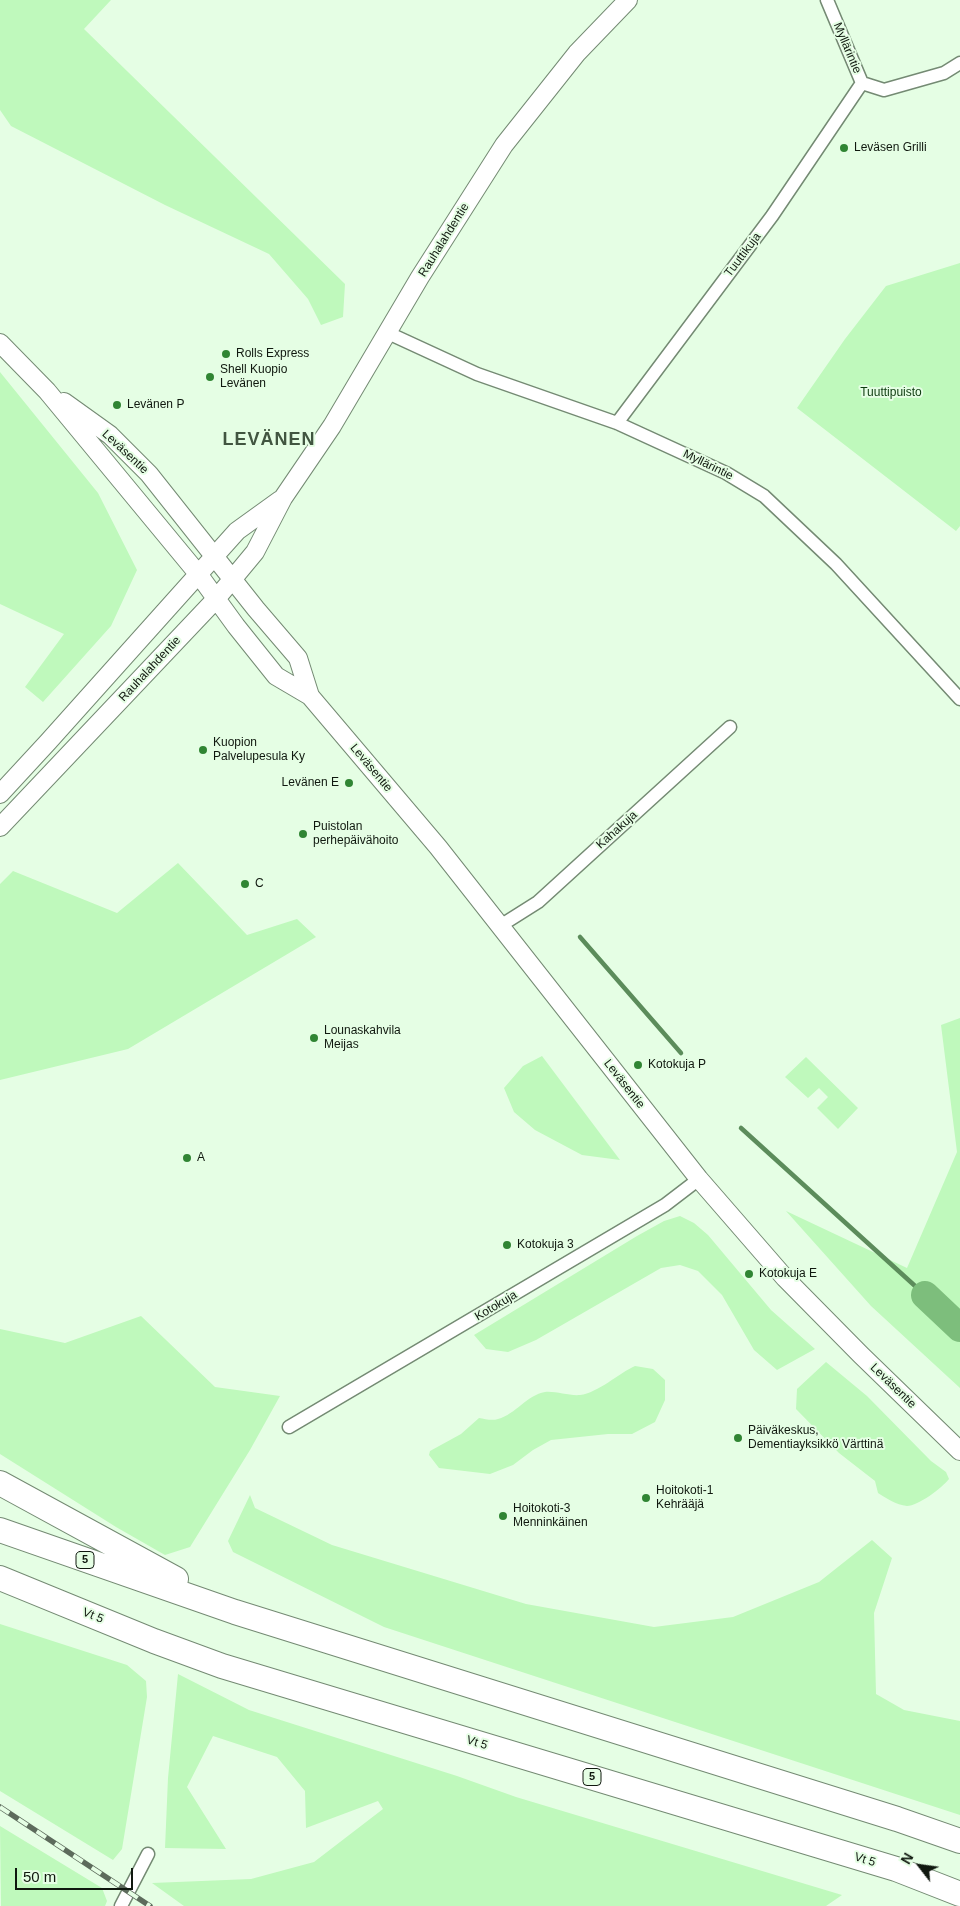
<!DOCTYPE html>
<html>
<head>
<meta charset="utf-8">
<style>
	body { margin:0 }
	#map { position:relative; width:960px; height:1906px; overflow:hidden; background:#e5fee4; font-family:Arial,sans-serif }
	canvas { display:block }
	.north { position:absolute; left:895px; top:1841px; width:50px; height:50px; -webkit-text-stroke:4px #e5fee4; paint-order:stroke; rotate:300deg; font-size:14px; font-weight:700; line-height:20px; text-align:center; color:#10180f }
	.north::after { content:''; display:block; margin:auto; width:18px; height:22px; background:#10180f; clip-path:polygon(50% 0,100% 100%,50% 72%,0 100%) }
	.scale { position:absolute; left:15px; top:1868px; width:118px; height:22px; box-sizing:border-box; border:2px solid #10180f; border-top:0; padding-left:6px; font-size:15px; line-height:18px; white-space:nowrap; color:#10180f; -webkit-text-stroke:4px #e5fee4; paint-order:stroke }
</style>
</head>
<body>
<div id="map">
<canvas width="960" height="1906"></canvas>
<div class="north">N</div>
<div class="scale">50 m</div>
</div>
<script>
const ctx = document.querySelector('canvas').getContext('2d');
ctx.lineJoin = 'round';
function fillPath(path, color) { ctx.fillStyle = color; ctx.fill(path, 'evenodd'); }
function strokePath(path, color, width, dash) { ctx.strokeStyle = color; ctx.lineWidth = width; ctx.lineCap = dash ? 'butt' : 'round'; ctx.setLineDash(dash || []); ctx.stroke(path); }
function drawText(font, color, halo, rows, align = 'center') {
  ctx.font = font + ' Arial,sans-serif'; ctx.lineWidth = 4; ctx.setLineDash([]); ctx.textBaseline = 'middle'; ctx.strokeStyle = halo; ctx.fillStyle = color; for (const [text, x, y, turn = 0] of rows) {
    ctx.save(); ctx.translate(x, y); ctx.rotate((+turn || 0) * Math.PI / 180); ctx.textAlign = isNaN(turn) ? turn : align; if (halo) ctx.strokeText(text, 0, 0); ctx.fillText(text, 0, 0); ctx.restore();
  }
}
fillPath(new Path2D(`
	M0 0H111L84 29 345 284 343 317 321 325 308 299 269 254 165 205 11 126 0 110Z
	M960 263V526L956 531 797 408 845 339 886 286Z
	M0 372 98 493 137 570 111 626 43 702 25 687 64 634 0 604Z
	M178 863 247 935 297 919 316 937 128 1049 0 1080V884L13 871 117 913Z
	M960 1018V1388L871 1306 786 1211 907 1268 957 1152 941 1025Z
	M542 1056 620 1160 582 1155 535 1130 514 1112 504 1088 523 1066Z
	M806 1057 858 1108 838 1129 817 1108 828 1097 819 1088 808 1098 785 1077Z
	M680 1216 694 1223 708 1235 771 1310 815 1349 777 1370 754 1350 722 1295 698 1271 680 1265 661 1268 536 1340 508 1352 486 1349 474 1335 637 1236 664 1221Z
	M141 1316 215 1387 280 1396 250 1450 190 1547 165 1555 116 1527 0 1454V1329L65 1343Z
	M826 1362 867 1396 931 1461 946 1472 949 1479C942 1488 918 1506 907 1506 896 1505 886 1498 878 1493L875 1481 839 1453 796 1409 797 1389Z
	M635 1366 653 1369 665 1380V1400L655 1422 632 1434H608L551 1440 533 1450 513 1465 490 1474 439 1468 429 1455 430 1451 461 1434 479 1418C485 1419 492 1421 498 1419 516 1414 527 1395 545 1392 556 1391 569 1396 580 1395 598 1393 619 1373 635 1366Z
	M250 1495 255 1508 332 1545 526 1604 654 1627 733 1617 819 1582 872 1540 892 1558 874 1613 876 1694 904 1710 960 1721V1815L384 1627 233 1552 228 1541Z
	M0 1624 127 1665 146 1681 147 1697 122 1849 113 1860 0 1791Z
	M178 1674 249 1710 457 1776 516 1797 842 1895 826 1906H184L152 1883 251 1879 314 1862 383 1809 378 1801 306 1828 305 1791 277 1757 213 1736 187 1787 226 1849 165 1848 168 1778Z
	M0 1826 102 1888 107 1901 105 1906H1Z`), '#bff9bc');
strokePath(new Path2D(`
	M580 937 681 1053
	M741 1128 925 1295`), '#5c8c5b', 4.5);
strokePath(new Path2D(`
	M925 1295 960 1328`), '#7dbe7c', 28);
const minor = new Path2D(`
	M827 0 862 83 884 90 944 73 960 63
	M388 333 477 374 617 423 726 473 764 496 836 564 960 699
	M617 423 772 216 862 83
	M500 926 538 902 730 727
	M289 1427 665 1205 699 1179
	M121 1906 148 1854`);
const secondary = new Path2D(`
	M0 343 47 391 199 575 236 626 276 676 310 696 438 847 699 1179 785 1278 861 1355 960 1451
	M64 402 110 435 149 474 256 609 298 658 310 696
	M0 794 48 742 237 531 280 500
	M0 827 216 599 255 552 283 498 332 426 420 277 504 145 577 53 628 0`);
const motorway = new Path2D(`
	M0 1483 176 1579
	M0 1530 235 1612 897 1819 960 1841
	M0 1578 154 1641 222 1666 896 1869 960 1894`);
strokePath(minor, '#748a73', 15);
strokePath(secondary, '#748a73', 20);
strokePath(motorway, '#748a73', 26);
strokePath(minor, '#fff', 12);
strokePath(secondary, '#fff', 18);
strokePath(motorway, '#fff', 24);
const rail = new Path2D(`
	M0 1807 150 1906`);
strokePath(rail, '#5d6b5c', 5.5);
strokePath(rail, '#e5fee4', 4, [11]);
for (const [x, y, r, color] of [
	[844,148,5,"#308533"],
	[226,354,5,"#308533"],
	[210,377,5,"#308533"],
	[117,405,5,"#308533"],
	[203,750,5,"#308533"],
	[349,783,5,"#308533"],
	[303,834,5,"#308533"],
	[245,884,5,"#308533"],
	[314,1038,5,"#308533"],
	[638,1065,5,"#308533"],
	[187,1158,5,"#308533"],
	[507,1245,5,"#308533"],
	[749,1274,5,"#308533"],
	[738,1438,5,"#308533"],
	[646,1498,5,"#308533"],
	[503,1516,5,"#308533"]
]) { const dot = new Path2D(); dot.arc(x, y, r, 0, 2 * Math.PI); ctx.fillStyle = color; ctx.fill(dot); strokePath(dot, '#e5fee4', 2); }
for (const [x, y, w] of [
	[85,1560,18],
	[592,1777,18]
]) { const box = new Path2D(); box.roundRect(x - w / 2, y - 8.5, w, 17, 4); ctx.fillStyle = '#e5fee4'; ctx.fill(box); strokePath(box, '#10180f', 1); }
drawText('bold 11px', '#10180f', null, [
	["5",85,1560],
	["5",592,1777]
]);
drawText('12px', '#10180f', '#e5fee4', [
	["Myllärintie",847,48,67],
	["Rauhalahdentie",444,240,-58],
	["Tuuttikuja",743,255,-53],
	["Leväsentie",125,452,43],
	["Myllärintie",708,465,26],
	["Rauhalahdentie",150,669,-47],
	["Leväsentie",371,768,50],
	["Kahakuja",617,830,-42],
	["Leväsentie",624,1084,52],
	["Kotokuja",496,1306,-31],
	["Leväsentie",893,1386,44],
	["Vt 5",93,1616,22],
	["Vt 5",477,1743,17],
	["Vt 5",865,1860,17]
]);
drawText('12px', '#10180f', '#e5fee4', [
	["Leväsen Grilli",854,148],
	["Rolls Express",236,354],
	["Shell Kuopio",220,370],
	["Levänen",220,384],
	["Levänen P",127,405],
	["Kuopion",213,743],
	["Palvelupesula Ky",213,757],
	["Levänen E",339,783,"right"],
	["Puistolan",313,827],
	["perhepäivähoito",313,841],
	["C",255,884],
	["Lounaskahvila",324,1031],
	["Meijas",324,1045],
	["Kotokuja P",648,1065],
	["A",197,1158],
	["Kotokuja 3",517,1245],
	["Kotokuja E",759,1274],
	["Päiväkeskus,",748,1431],
	["Dementiayksikkö Värttinä",748,1445],
	["Hoitokoti-1",656,1491],
	["Kehrääjä",656,1505],
	["Hoitokoti-3",513,1509],
	["Menninkäinen",513,1523]
], 'left');
drawText('12px', '#0d3b0f', '#e5fee4', [
	["Tuuttipuisto",891,393]
]);
ctx.letterSpacing = '1px';
drawText('bold 18px', '#415540', '#e5fee4', [
	["LEVÄNEN",269,440]
]);
ctx.letterSpacing = '0px';
</script>
</body>
</html>
